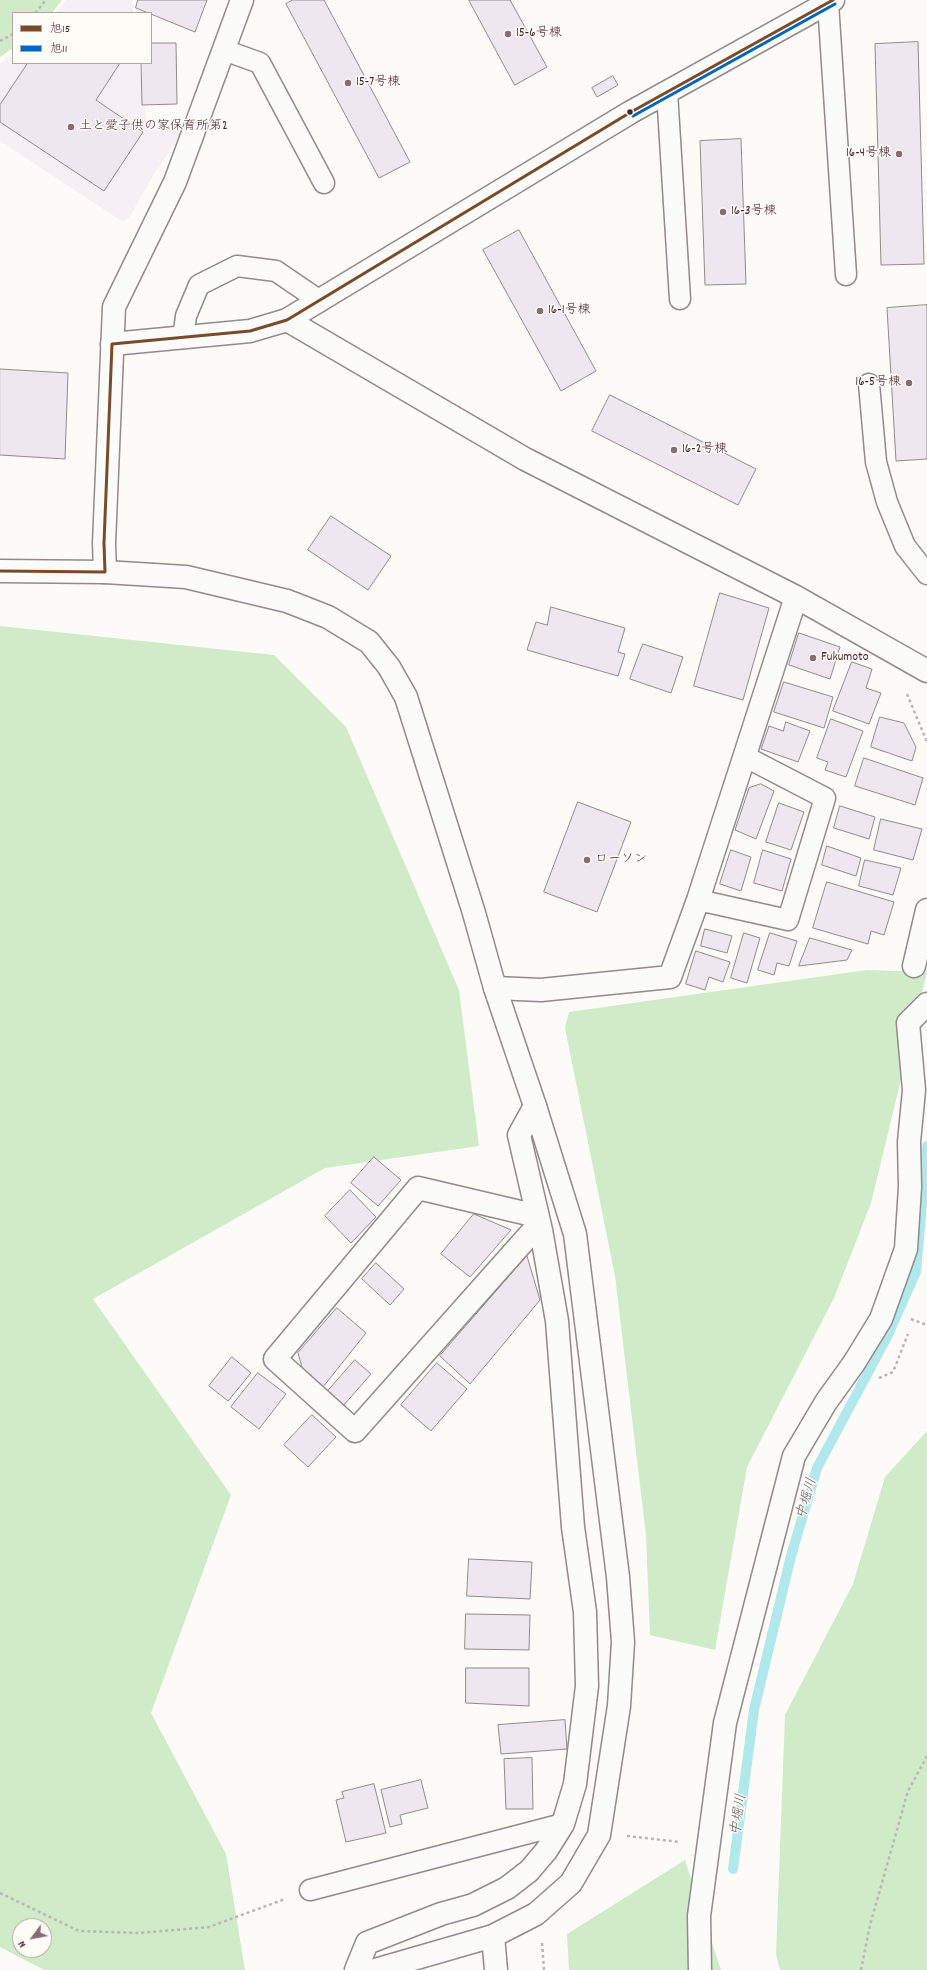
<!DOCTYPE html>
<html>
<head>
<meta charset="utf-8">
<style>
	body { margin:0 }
	#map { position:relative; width:927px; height:1970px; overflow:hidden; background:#fcfbf8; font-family:Dekko,"Klee One",sans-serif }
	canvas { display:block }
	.legend { position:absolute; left:12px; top:12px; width:140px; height:52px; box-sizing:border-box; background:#fdfcf7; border:1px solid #b5a4a5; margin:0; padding:5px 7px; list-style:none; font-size:12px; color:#4a1f2b }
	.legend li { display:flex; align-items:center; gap:8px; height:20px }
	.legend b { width:20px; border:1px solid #b5a4a5 }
	.north { position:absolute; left:12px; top:1918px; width:40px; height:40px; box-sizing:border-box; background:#fdfcf7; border:1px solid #b5a4a5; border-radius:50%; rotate:238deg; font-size:11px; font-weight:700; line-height:16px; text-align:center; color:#4a1f2b }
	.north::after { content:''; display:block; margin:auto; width:14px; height:18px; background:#886c73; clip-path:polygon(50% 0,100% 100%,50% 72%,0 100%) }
</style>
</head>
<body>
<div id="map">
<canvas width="927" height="1970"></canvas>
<ul class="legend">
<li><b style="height:5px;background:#7a4b2a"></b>旭15</li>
<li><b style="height:5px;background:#0065bd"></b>旭11</li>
</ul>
<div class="north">N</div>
</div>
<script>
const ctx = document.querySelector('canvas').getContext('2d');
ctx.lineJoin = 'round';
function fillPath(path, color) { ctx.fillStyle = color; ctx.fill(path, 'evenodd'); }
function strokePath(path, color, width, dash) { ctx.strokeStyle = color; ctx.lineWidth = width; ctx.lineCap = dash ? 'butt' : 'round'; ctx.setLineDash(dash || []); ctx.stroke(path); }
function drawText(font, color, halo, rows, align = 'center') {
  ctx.font = font + ' Dekko,"Klee One",sans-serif'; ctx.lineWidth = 3; ctx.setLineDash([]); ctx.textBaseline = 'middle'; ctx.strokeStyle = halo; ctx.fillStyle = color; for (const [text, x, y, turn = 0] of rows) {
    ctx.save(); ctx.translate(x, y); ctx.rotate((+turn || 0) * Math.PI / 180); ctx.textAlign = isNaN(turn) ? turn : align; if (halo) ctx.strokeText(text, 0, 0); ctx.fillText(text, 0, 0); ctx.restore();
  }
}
fillPath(new Path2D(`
	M66 0H132L133 13H55Z
	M13 53V63H139L146 119 182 133 154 174 129 218 123 222 0 141V64Z`), '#f6eff3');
fillPath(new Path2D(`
	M0 0H62L52 13H13V48L0 57Z
	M0 626 274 655 346 727 459 990 479 1146 325 1168 93 1299 231 1495 151 1713 226 1854 245 1970H44L0 1947ZM20 1926H44V1950H20Z
	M867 970 927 972 871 1203 834 1298 747 1467 715 1650 650 1635 646 1535 615 1276 565 1028 569 1012Z
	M927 1431V1970H780L776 1954 785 1715 853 1584 885 1477Z
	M685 1860 721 1970H569L567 1934Z`), '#cfebc8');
strokePath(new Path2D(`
	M733 1869 754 1710 791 1556 817 1468 887 1337 916 1272 927 1146`), '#b0e8ec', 10);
const building = new Path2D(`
	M138 0H207L195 32 136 8Z
	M293 0H324L410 162 379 178 286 4Z
	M469 0H510L547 67 515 85Z
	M918 42 924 264 881 265 875 44Z
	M151 43H176L177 104 142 105 141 63H151Z
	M28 63H120L96 100 143 132 104 191 0 122V105Z
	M613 76 618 85 597 97 592 88Z
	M741 139 746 284 705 285 700 141Z
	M519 230 596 371 561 391 483 250Z
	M927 305V459L896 461 887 308Z
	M0 369 68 373 65 459 0 455Z
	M610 395 756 469 738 505 592 431Z
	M331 516 391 556 368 590 308 550Z
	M720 593 769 608 743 700 694 686Z
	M551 607 625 628 618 652 625 654 618 676 527 650 536 622 547 625Z
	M799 633 840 647 830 679 789 665Z
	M643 644 683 657 671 693 630 679Z
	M852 662 872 669 866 688 881 693 869 724 833 711Z
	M784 682 833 697 824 728 774 712Z
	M880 717 904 723 916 747 912 761 871 747Z
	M831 719 863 731 846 777 825 770 828 762 817 758Z
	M786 722 810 731 798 762 761 749 769 726 783 731Z
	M864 758 923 778 915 805 855 786Z
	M761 784 774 791 756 839 735 830 749 788Z
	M578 802 631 822 597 912 544 892Z
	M779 803 804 812 791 850 766 842Z
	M840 806 875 817 869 839 834 828Z
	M881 819 922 829 913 860 874 850Z
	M827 846 861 858 856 876 822 865Z
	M731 850 751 857 741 891 720 884Z
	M763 850 791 859 782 891 754 883Z
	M865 860 901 868 893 895 859 886Z
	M827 882 894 902 884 935 871 931 868 944 813 928Z
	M705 929 732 936 727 953 701 946Z
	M744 933 760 938 747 983 731 978Z
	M770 933 797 941 789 966 777 963 774 975 758 970Z
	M810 938 852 950 847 960 799 966Z
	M696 951 730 962 723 982 709 977 705 990 686 984Z
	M374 1157 401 1180 378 1206 351 1183Z
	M350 1190 376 1217 351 1243 325 1216Z
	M474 1214 511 1230 470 1277 441 1254Z
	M527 1256 540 1300 470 1384 440 1356Z
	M376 1263 404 1289 390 1305 362 1279Z
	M337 1308 366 1333 323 1387 303 1371 298 1353Z
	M232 1357 251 1373 228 1401 209 1386Z
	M355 1360 371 1374 343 1406 327 1392Z
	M437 1363 467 1389 431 1431 401 1405Z
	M258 1373 286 1394 259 1429 231 1407Z
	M312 1415 336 1437 308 1467 284 1445Z
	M469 1559 532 1562 530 1599 467 1596Z
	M466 1614 530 1615 529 1650 465 1649Z
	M466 1668H529V1706L466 1703Z
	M565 1720 567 1749 501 1754 498 1725Z
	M532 1758 533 1809H506L504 1759Z
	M421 1780 428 1808 400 1815 402 1824 390 1827 381 1790Z
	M374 1784 386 1833 346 1842 336 1800 344 1798 342 1792Z`);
fillPath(building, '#eee7ef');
strokePath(building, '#928a8b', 1);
const service = new Path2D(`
	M828 3 846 275
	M224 50 260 63 324 183
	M667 92 680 299
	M183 338 186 316 199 285 237 266 276 271 320 301
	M869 384 876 462 887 502 905 546 927 574
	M698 900 788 920 825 798 744 756
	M310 1890 563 1824`);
const pedestrian = new Path2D(`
	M700 1970 699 1916 725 1723 794 1456 826 1402 854 1363 881 1319 906 1249 910 1187 909 1142 914 1090 908 1023 927 1004`);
const minor = new Path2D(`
	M287 320 525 459 796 597 927 671
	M105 572 104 543 114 307 175 182 242 0
	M914 966 927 910
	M495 988 541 990 670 977 698 900 796 597
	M537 1216 418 1188 275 1359 355 1431 539 1224
	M493 1936 496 1970
	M356 1970 367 1943 441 1914 473 1905 507 1888 529 1871 546 1851 563 1824 575 1784 587 1686 585 1612 573 1527 557 1321 541 1230 519 1135 535 1106`);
const tertiary = new Path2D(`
	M112 344 250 331 287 320 631 112 833 0
	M0 571 105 572 186 577 287 601 328 617 369 642 389 667 406 697 474 913 495 988 535 1106 575 1234 618 1577 623 1642 619 1706 599 1835 571 1883 536 1914 493 1936 375 1970`);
strokePath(service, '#928a8b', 23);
strokePath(pedestrian, '#928a8b', 25);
strokePath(minor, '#928a8b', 25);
strokePath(tertiary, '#928a8b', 25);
strokePath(new Path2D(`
	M35 13 46 0
	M0 41 13 34
	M907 694 927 742
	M911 1319 927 1325
	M879 1378 893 1372 908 1334
	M627 1836 680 1842
	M0 1893 79 1931 139 1933 209 1927 285 1899
	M542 1943 544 1970
	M861 1970 870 1925 908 1791 927 1756`), '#bbb6b6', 2.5, [3, 3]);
strokePath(service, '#fbfbf9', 20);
strokePath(pedestrian, '#fbfbf9', 22);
strokePath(minor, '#fbfbf9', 22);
strokePath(tertiary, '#fbfbf9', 22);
strokePath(new Path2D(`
	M112 344 250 331 287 320 631 112 833 0
	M0 571 105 572
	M105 572 104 543 112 344`), '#7a4b2a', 3);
strokePath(new Path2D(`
	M633 116 835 4`), '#0065bd', 3);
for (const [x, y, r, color] of [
	[508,34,4,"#886c73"],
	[348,83,4,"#886c73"],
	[630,112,3.5,"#4a1f2b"],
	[71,127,4,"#886c73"],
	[899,154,4,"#886c73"],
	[723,212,4,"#886c73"],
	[540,311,4,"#886c73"],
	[909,383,4,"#886c73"],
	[674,450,4,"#886c73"],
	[813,658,4,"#886c73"],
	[587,860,4,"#886c73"]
]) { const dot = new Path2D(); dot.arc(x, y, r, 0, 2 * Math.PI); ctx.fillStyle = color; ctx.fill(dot); strokePath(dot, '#fdfcf7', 1.5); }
drawText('13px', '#4a1f2b', '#fdfcf7', [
	["15-6号棟",516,34],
	["15-7号棟",356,83],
	["土と愛子供の家保育所第2",79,127],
	["16-4号棟",891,154,"right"],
	["16-3号棟",731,212],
	["16-1号棟",548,311],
	["16-5号棟",901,383,"right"],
	["16-2号棟",682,450],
	["Fukumoto",821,658],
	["ローソン",595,860]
], 'left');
drawText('italic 14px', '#5f5963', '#fdfcf7', [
	["中堀川",808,1499,-74],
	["中堀川",740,1815,-82]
]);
</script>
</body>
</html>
